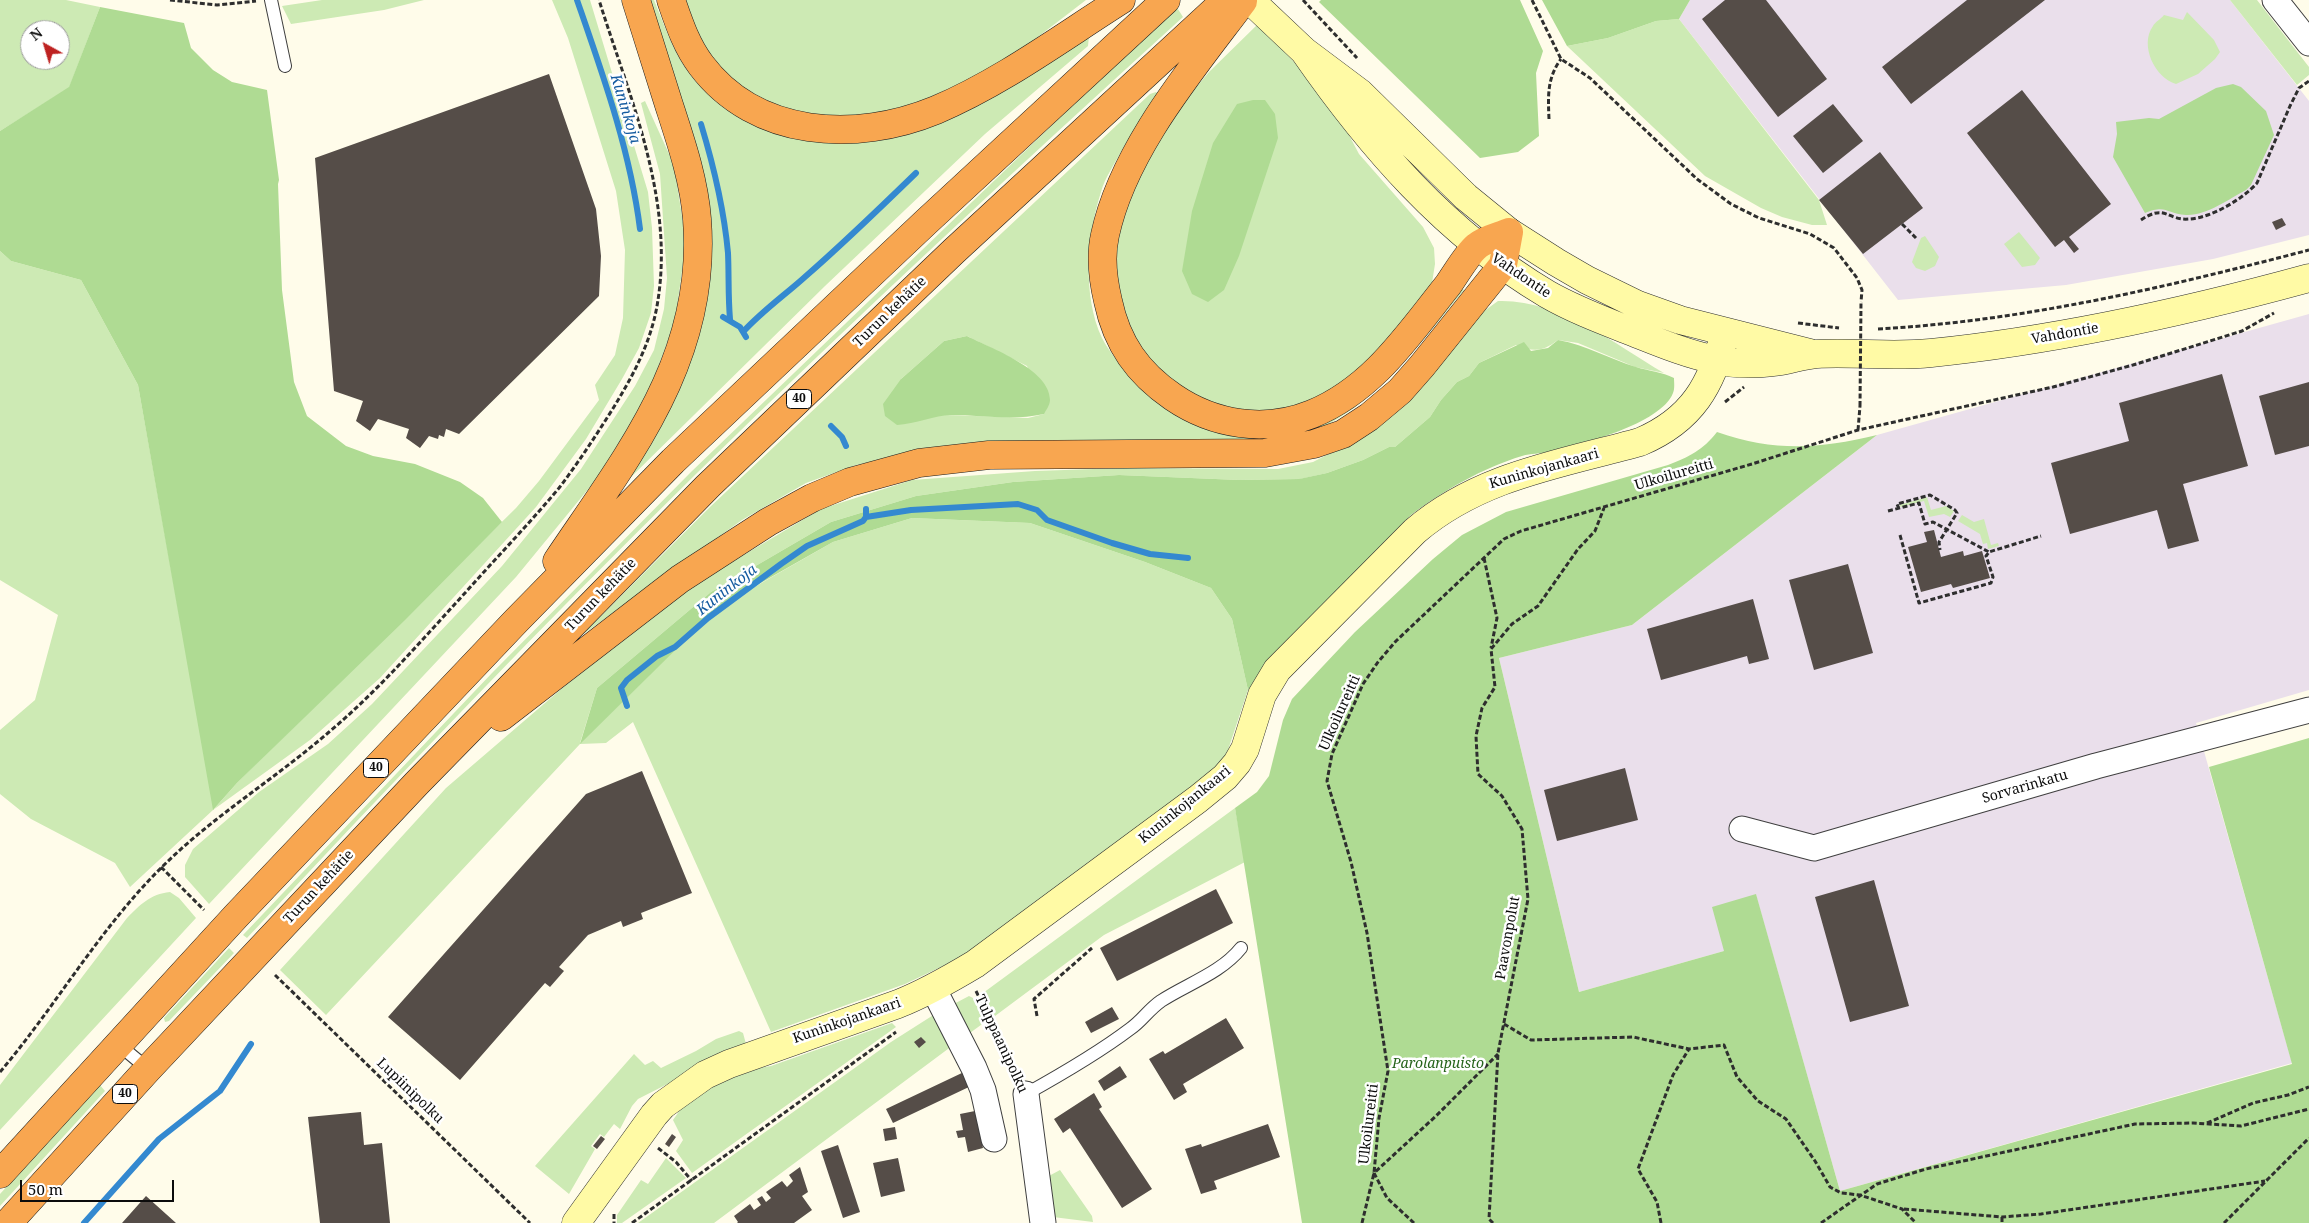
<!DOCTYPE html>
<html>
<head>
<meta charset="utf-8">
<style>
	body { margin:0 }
	#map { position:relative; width:2309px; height:1223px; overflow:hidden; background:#fffcea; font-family:"Noto Serif",serif }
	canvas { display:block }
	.north { position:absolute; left:20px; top:20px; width:50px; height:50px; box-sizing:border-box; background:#fff; border:1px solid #9e9e9e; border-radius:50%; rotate:321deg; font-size:14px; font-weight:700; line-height:20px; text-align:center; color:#0c0c0c }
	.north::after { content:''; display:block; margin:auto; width:18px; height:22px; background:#be2221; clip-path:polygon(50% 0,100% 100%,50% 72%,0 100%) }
	.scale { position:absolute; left:20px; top:1180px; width:154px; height:22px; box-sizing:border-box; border:2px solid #0c0c0c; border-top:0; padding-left:6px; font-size:15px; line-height:18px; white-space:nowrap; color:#0c0c0c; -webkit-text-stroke:4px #fff; paint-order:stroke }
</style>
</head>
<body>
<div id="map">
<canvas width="2309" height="1223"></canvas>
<div class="north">N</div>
<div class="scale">50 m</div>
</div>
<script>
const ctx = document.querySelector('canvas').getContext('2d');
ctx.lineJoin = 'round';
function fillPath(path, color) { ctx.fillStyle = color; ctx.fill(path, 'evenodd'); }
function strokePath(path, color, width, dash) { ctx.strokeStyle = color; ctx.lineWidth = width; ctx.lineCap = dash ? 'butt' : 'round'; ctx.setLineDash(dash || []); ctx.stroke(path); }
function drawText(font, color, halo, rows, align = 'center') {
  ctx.font = font + ' "Noto Serif",serif'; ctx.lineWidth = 5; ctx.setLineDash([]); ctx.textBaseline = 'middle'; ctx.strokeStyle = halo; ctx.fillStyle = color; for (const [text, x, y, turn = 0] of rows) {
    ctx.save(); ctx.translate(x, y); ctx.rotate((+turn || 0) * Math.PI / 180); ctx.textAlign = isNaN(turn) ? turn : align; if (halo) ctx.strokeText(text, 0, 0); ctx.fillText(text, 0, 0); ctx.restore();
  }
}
fillPath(new Path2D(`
	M1690 0H2230L2309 101V235L2213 259 2066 285 1898 300 1679 19Z
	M2309 314V690L2196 723 2292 1063 1840 1191 1756 895 1724 951 1579 992 1499 658 1632 625 1877 435Z`), '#eadfeb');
fillPath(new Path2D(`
	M0 0H66L100 7 69 88 0 131ZM30 30H60V60H30Z
	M322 0H424L384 10 291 24 282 6Z
	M552 0H590L648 192 652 228 654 286 651 313 639 348 622 379 586 439 536 507 380 678 310 740 213 810 130 887 115 863 31 819 0 794V730L35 700 58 615 0 580V251L11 261 81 280 138 385 214 809 237 783 516 508 539 481 599 400 595 385 615 355 623 318 625 250 616 191 568 38Z
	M648 0H654C664 24 673 52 689 73 720 114 767 136 817 141L1089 36 1088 46 985 134 825 286 629 479 662 420 701 326 710 277Z
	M683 0H1086L1030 43 983 73 906 108 845 119 796 116 744 94 705 51Z
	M2230 0H2257L2309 67V75L2297 85Z
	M1176 6 1183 17C1019 166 856 317 697 473 543 624 394 781 247 938L243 935 492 673 692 471Z
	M2187 12 2214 40 2220 52 2215 59 2198 74 2176 84C2155 78 2139 45 2153 26 2155 22 2161 19 2164 15L2183 20Z
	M1679 19 1819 200 1827 225H1812L1782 217 1761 208 1705 176 1567 46 1608 38 1656 21Z
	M1258 24 1297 65 1340 118 1359 154 1423 227 1434 248 1435 264 1432 283 1410 317 1365 366 1320 399 1267 414 1243 411 1210 404 1155 370 1128 329 1111 258 1121 206 1163 133 1182 104 1209 72Z
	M1156 92 1158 94C1149 114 1134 129 1123 148 1116 162 1105 177 1101 192 1087 235 1082 296 1102 338 1109 352 1121 365 1131 378L1284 433 1457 286 1464 290C1414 350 1367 420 1287 440H1108L983 445 923 451 856 465 806 483 742 520 582 635 711 506 1150 94ZM967 336 1027 366 1044 414 1028 418 948 415 901 379 944 341Z
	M645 101 674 165 686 242 675 322 643 407 594 482 516 577 209 904 185 877V865L193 849 259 792 328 744 372 704 502 566 581 469 635 386 654 350 664 309 667 278 660 174 641 103Z
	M2019 232 2040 258 2035 265 2022 267 2004 244Z
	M1925 236 1939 257 1935 266 1925 271 1916 268 1912 262 1921 238Z
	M1498 301C1559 299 1613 343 1664 373L1635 367 1578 343 1558 340C1542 352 1534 352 1516 345L1479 363 1469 376 1457 382 1441 400 1430 417 1395 447H1389L1363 460 1327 473 1300 479 1239 480 1119 475 1013 482 916 496 831 522 711 592 597 688 580 743 716 609 833 542 912 518 1030 523 1145 562 1211 588 1232 619 1248 690 1226 756 1219 767 962 957 905 984 771 1032 633 722 606 743 580 744 326 1015 280 970 446 788 566 685 700 581 821 509 912 480 1035 471 1124 468 1278 469 1313 462 1354 441 1480 314Z
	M1927 497 1931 510 1946 506 1954 511 1950 517 1944 514 1929 517 1924 501 1901 507 1899 505Z
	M1962 515 1974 522 1984 519 1991 545 1998 543 1999 546 1988 549 1987 543 1983 544 1980 534 1958 521Z
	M1235 808 1245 862 1104 935 995 1016 983 993Z
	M170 892 179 898 196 918 0 1130V1085L127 918C140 905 150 894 170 892Z
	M229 948 234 953 169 1021 165 1022 164 1018Z
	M969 996 973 998 985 1022 963 1038 950 1006Z
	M935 1014 956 1043 714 1223H638L891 1042Z
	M892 1023 896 1027 692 1173 676 1151 683 1140 673 1120 680 1110 711 1086 742 1071 771 1066Z
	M739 1031 743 1033 746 1044 638 1099 632 1106 620 1129 614 1124 604 1137 600 1134 591 1146 595 1149 569 1194 535 1166 634 1054 645 1065 653 1061 661 1068 696 1051 716 1039Z
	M100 1085 105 1091 0 1206V1194Z
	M666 1158 686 1178 622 1223H617V1215L641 1180 648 1184Z
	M1060 1170 1092 1216 1093 1222 1053 1217 1047 1177Z`), '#cdeab4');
fillPath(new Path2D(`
	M1321 0H1520L1543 51 1536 73 1539 136 1518 152 1480 158 1319 2Z
	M1542 0H1690L1679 19 1656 21 1608 38 1567 46Z
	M100 7 184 23 191 48 213 70 232 82 267 90 279 180 278 184 282 290 294 382 307 416 346 446 373 456 415 464 460 482 483 498 502 522 405 620 237 783 213 810 138 385 81 280 11 261 0 251V131L69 87Z
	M2233 84 2241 87 2266 111 2274 135 2251 185 2246 190C2229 199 2206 216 2186 215 2166 214 2167 204 2145 213L2113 157 2117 134 2116 122 2149 118 2159 119 2216 88Z
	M1253 100H1265L1275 114 1278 138 1239 256 1224 290 1208 302 1192 294 1182 271 1192 211 1213 143 1237 104Z
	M967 336C990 348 1050 369 1050 400 1050 405 1046 410 1044 414 1013 421 982 415 950 415 936 415 915 424 897 425L885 416 883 404 901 379 944 341Z
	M1558 340C1587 345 1609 359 1636 367 1649 371 1662 372 1674 378 1674 382 1675 389 1673 393 1661 424 1580 445 1549 452 1540 454 1531 453 1522 456 1483 468 1444 490 1411 515L1270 658 1248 690 1232 619 1211 588 1145 562 1030 523 912 518 833 542 720 606 580 744 597 688 711 592 831 522 916 496 1013 482 1119 475 1239 480 1299 479 1327 473 1363 460 1389 447H1395L1430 417 1441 400 1457 382 1469 376 1479 363 1524 342 1531 351 1548 348Z
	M1717 432C1775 452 1818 449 1877 435L1632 625 1499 658 1579 992 1724 951 1712 907 1756 894 1840 1191 2292 1064 2209 767 2309 738V1223H1302L1235 808 1257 792 1269 776 1283 720 1292 699 1355 632 1433 559 1462 535 1506 512 1668 465C1689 457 1703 450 1717 432Z`), '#afdb93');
strokePath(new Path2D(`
	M577 0C603 75 630 150 640 229
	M701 124C714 167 724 209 728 253 729 275 728 297 730 319
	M723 317 740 327 746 337
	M743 332C762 311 785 295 806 276 844 243 880 208 916 173
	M831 426 842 437 846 446
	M866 517 911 510 1018 504 1037 510 1047 520 1112 543 1150 554 1188 558
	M627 706 621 688 627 680 657 656 675 647 708 618 781 564 807 546 863 521 866 517V509
	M84 1223 159 1139 220 1091 251 1044`), '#3489d0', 6);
fillPath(new Path2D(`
	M1725 0H1766L1827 79 1778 117 1702 19Z
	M1967 0H2045L1911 104 1882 67Z
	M549 74 596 209 601 256 599 296 459 434 446 429 444 437 439 435 438 439 429 436 420 448 406 438 409 429 378 419 370 431 356 421 363 401 334 391 315 158Z
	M2022 90 2111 204 2069 237 2079 249 2074 253 2064 240 2055 247 1967 133Z
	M1833 104 1863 141 1823 173 1793 136Z
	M1880 152 1923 208 1863 254 1819 200Z
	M2282 218 2286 225 2276 230 2272 222Z
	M2222 374 2248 466 2183 484 2199 541 2168 549 2157 510 2070 534 2051 463 2129 441 2119 403Z
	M2309 382V446L2275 455 2259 396Z
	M1934 530 1941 557 1963 551 1964 556 1982 551 1990 578 1953 588 1951 584 1921 592 1908 547 1927 542 1924 532Z
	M1848 564 1873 653 1814 670 1789 580Z
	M1753 599 1769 659 1749 664 1747 656 1661 680 1647 629Z
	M1625 768 1638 820 1557 841 1544 790Z
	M642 771 692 893 641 913 643 919 623 927 621 921 588 935 559 967 564 971 550 987 545 983 460 1080 388 1017 586 794Z
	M1874 880 1909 1006 1850 1022 1815 897Z
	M1216 889 1233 923 1117 981 1100 948Z
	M1112 1007 1119 1019 1091 1033 1085 1022Z
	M1226 1018 1244 1048 1183 1084 1187 1092 1174 1100 1149 1059 1163 1051 1165 1054Z
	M921 1037 926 1042 919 1048 914 1042Z
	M1120 1066 1127 1077 1104 1091 1098 1081Z
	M964 1072 971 1086 893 1123 886 1109Z
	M1094 1093 1102 1107 1099 1109 1152 1189 1122 1208 1070 1128 1063 1133 1054 1119Z
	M975 1111 983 1148 968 1152 965 1137 958 1138 956 1131 963 1130 960 1114Z
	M361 1112 364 1145 382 1143 390 1223H320L308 1117Z
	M1268 1124 1280 1157 1214 1181 1217 1189 1201 1194 1185 1149 1201 1144 1202 1147Z
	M895 1127 897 1139 885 1141 883 1129Z
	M672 1134 676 1137 669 1147 665 1144Z
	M601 1136 605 1139 597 1149 593 1146Z
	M838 1145 860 1212 843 1218 821 1151Z
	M898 1158 905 1191 881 1197 873 1163Z
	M800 1167 808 1192 802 1196 812 1210 794 1223H737L738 1222 734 1216 750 1204 754 1210 761 1205 757 1199 762 1196 766 1202 771 1198 766 1192 782 1181 787 1187 793 1181 789 1175Z
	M146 1196 176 1223H122Z`), '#554d48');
const lane = new Path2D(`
	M271 0 285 66
	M118 1044 148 1069
	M1026 1094C1062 1074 1097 1054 1130 1029 1142 1021 1148 1010 1161 1001 1187 984 1221 973 1241 948`);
const street = new Path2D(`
	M2275 0 2309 43
	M1742 829 1814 848 2096 766 2309 710
	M933 988 974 1068 983 1090 994 1139
	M1026 1094 1043 1223`);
const secondary = new Path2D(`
	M1250 0 1304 51 1360 93 1466 197 1509 232 1556 262 1587 280 1638 305 1680 320 1810 353
	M1304 51C1370 146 1446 234 1547 294 1573 309 1602 320 1630 331 1658 342 1686 354 1716 360 1733 364 1756 364 1773 362 1787 361 1802 355 1817 354 1855 352 1893 357 1931 353 2059 340 2185 312 2309 278
	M576 1223 654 1115 663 1105 705 1075 729 1064 898 1004C926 993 950 979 975 964L1198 799 1225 777 1237 763 1245 749 1262 695 1277 670 1415 531C1479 476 1560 464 1640 442 1692 420 1712 385 1725 332`);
const highway = new Path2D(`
	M671 0C679 23 686 45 701 65 756 138 856 143 936 110 1002 82 1061 38 1121 0
	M1243 1C1192 69 1123 150 1105 235 1100 257 1103 280 1108 301 1117 344 1138 373 1173 397 1214 425 1265 433 1312 414 1373 389 1408 335 1448 285 1456 274 1467 254 1477 246 1485 239 1500 236 1509 232
	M557 561C629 454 708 357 697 219 694 180 681 142 669 105 658 70 647 35 636 0
	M501 717 680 579 768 522 812 498 850 482 919 463 989 455 1265 453 1314 444 1343 434 1369 417 1400 391 1422 366 1503 265 1509 232
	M0 1174 236 916 516 621 673 461 926 222 1166 0
	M8 1223 148 1069 417 783 708 486 954 251 1226 0`);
strokePath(lane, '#3f3f3f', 14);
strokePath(street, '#3f3f3f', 27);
strokePath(secondary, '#2e2e2e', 29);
strokePath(highway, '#1d1d1d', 29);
strokePath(new Path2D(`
	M170 0 217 5 256 1
	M1303 0 1357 58
	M1532 0 1561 59 1590 78 1697 179 1731 204 1759 218 1810 234 1834 248 1857 278 1862 290 1861 302
	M1549 119C1548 96 1547 78 1561 59
	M2141 220C2166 203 2167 221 2189 219 2211 218 2243 199 2257 183L2290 106 2299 88 2309 81
	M1902 224 1916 238
	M1798 323 1839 328
	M1878 329C2024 321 2167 287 2309 250
	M1725 402 1744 387
	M1858 430 1860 406
	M1899 509 1897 504 1930 495 1955 510 1957 513 1939 542 1940 550
	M1888 511 1919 503 1925 524 1933 522 1989 552
	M1900 535 1919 603 1991 583 1993 577 1986 556 1989 552 2041 536
	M1484 558 1497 618 1491 648
	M161 867 204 910
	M275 975 530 1223
	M976 991 1017 1075
	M1037 1016 1034 999 1092 948
	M1504 1024 1531 1040 1633 1037 1689 1049 1724 1045 1737 1077 1758 1101 1786 1119 1815 1161 1830 1187 1841 1193 1860 1195 1902 1209 1916 1223
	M0 1072C56 1006 100 928 162 867 213 816 275 779 329 732 379 690 421 641 465 593 496 558 529 524 559 488 578 463 595 437 612 410 633 376 652 341 658 300 674 197 629 96 599 0
	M2207 1123 2253 1103 2288 1095 2309 1087
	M658 1148 676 1162 692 1181
	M1904 1209 2002 1217 2041 1214 2265 1181
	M614 1214V1223
	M2002 1217V1223
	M632 1223 896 1032
	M1362 1223 1374 1173 1379 1118 1388 1071 1367 933 1351 862 1327 781 1332 754 1363 684 1378 662 1396 641 1504 539 1521 531 1752 464 1858 430 2053 387 2133 365 2242 331 2274 313
	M1414 1223 1387 1198 1374 1173 1436 1116 1498 1054
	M1493 1223 1489 1219 1498 1053 1528 899 1522 829 1502 796 1478 774 1476 736 1482 708 1495 687 1491 649 1512 624 1538 606 1578 549 1595 531 1604 508
	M1661 1223 1657 1202 1638 1169 1673 1075 1689 1049
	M1821 1223 1877 1184 1926 1169 2135 1124 2193 1123 2241 1126 2309 1109
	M2224 1223 2309 1138`), '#2e2e2e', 3, [5, 2.5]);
strokePath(lane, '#fff', 12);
strokePath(street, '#fff', 25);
strokePath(secondary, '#fffaa5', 28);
strokePath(highway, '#f8a650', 28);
strokePath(new Path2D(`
	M1860 406 1861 302`), '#2e2e2e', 3, [5, 2.5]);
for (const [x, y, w] of [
	[799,399,25],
	[376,768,25],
	[125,1094,25]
]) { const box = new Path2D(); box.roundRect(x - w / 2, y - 9.5, w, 19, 4); ctx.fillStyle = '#fff'; ctx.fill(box); strokePath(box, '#0c0c0c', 1); }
drawText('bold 12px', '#0c0c0c', null, [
	["40",799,399],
	["40",376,768],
	["40",125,1094]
]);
drawText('14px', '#0c0c0c', '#fff', [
	["Vahdontie",1521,276,34],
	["Turun kehätie",890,312,-44],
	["Vahdontie",2065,334,-10],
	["Kuninkojankaari",1544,469,-16],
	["Ulkoilureitti",1674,475,-16],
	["Turun kehätie",601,595,-46],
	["Ulkoilureitti",1340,713,-66],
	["Sorvarinkatu",2025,787,-16],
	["Kuninkojankaari",1185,805,-39],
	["Turun kehätie",319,887,-47],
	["Paavonpolut",1508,938,-80],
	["Kuninkojankaari",847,1021,-19],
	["Tulppaanipolku",1001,1044,65],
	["Lupiinipolku",410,1091,44],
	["Ulkoilureitti",1369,1124,-83]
]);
drawText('italic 14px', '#26641b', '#fff', [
	["Parolanpuisto",1438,1064]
]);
drawText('italic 15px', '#135a9f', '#fff', [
	["Kuninkoja",625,109,73],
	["Kuninkoja",727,590,-38]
]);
</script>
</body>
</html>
